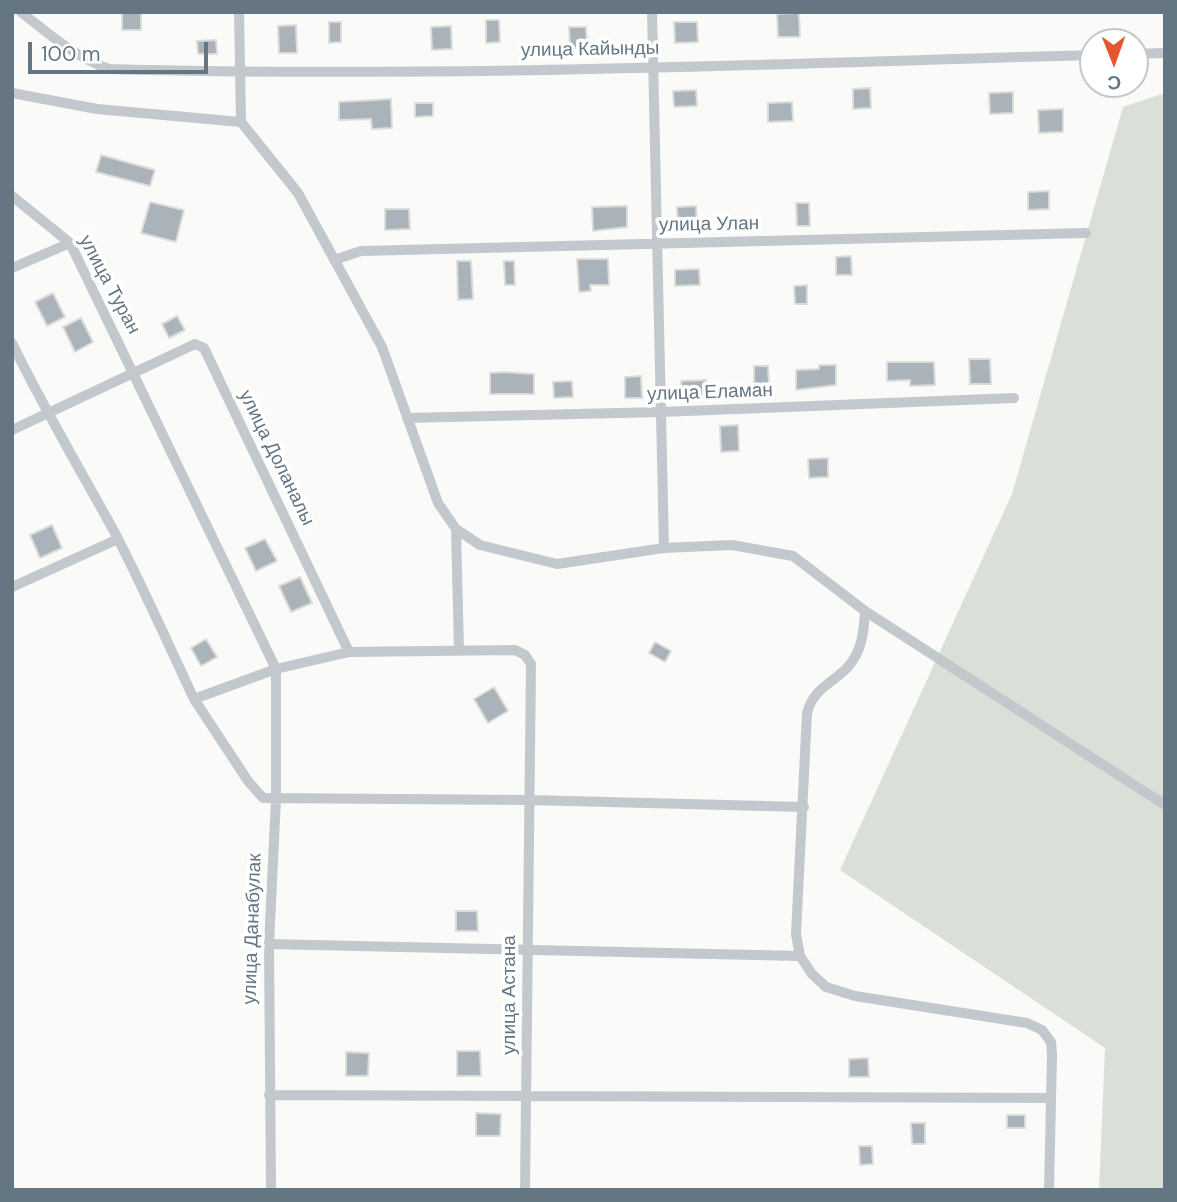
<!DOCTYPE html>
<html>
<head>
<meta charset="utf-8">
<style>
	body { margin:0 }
	#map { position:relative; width:1177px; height:1202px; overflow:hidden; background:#fafaf8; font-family:"DM Sans",sans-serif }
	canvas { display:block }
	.frame { position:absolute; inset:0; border:14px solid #657683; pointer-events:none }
	.north { position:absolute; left:1079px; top:28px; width:70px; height:70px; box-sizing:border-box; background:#fff; border:2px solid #c1c8cd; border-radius:50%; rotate:179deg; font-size:19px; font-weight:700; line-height:28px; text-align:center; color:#657683 }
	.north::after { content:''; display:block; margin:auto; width:24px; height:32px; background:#e4572e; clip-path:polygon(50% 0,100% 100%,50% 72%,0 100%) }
	.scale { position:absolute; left:28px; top:42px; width:180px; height:32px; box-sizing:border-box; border:4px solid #657683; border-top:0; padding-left:9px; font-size:21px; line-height:24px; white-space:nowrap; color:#657683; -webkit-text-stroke:5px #fff; paint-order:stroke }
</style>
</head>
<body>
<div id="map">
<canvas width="1177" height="1202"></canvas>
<div class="frame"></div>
<div class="north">С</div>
<div class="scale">100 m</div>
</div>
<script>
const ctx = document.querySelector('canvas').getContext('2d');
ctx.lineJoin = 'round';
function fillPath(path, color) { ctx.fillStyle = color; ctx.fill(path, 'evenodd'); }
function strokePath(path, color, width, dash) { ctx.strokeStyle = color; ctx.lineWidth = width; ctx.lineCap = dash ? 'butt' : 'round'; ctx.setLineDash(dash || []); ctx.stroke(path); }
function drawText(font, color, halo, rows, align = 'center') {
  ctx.font = font + ' "DM Sans",sans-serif'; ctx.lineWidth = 7; ctx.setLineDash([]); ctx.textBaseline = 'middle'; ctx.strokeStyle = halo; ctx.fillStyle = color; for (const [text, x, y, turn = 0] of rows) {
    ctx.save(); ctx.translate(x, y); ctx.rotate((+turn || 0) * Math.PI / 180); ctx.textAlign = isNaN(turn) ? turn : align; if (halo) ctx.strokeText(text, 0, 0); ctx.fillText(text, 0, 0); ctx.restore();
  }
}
fillPath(new Path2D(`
	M1165 93V1190H1099L1105 1048 840 870 1012 494 1123 107Z`), '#dadfd7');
const building = new Path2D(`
	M122 12H141V30H122Z
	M799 13 800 37H778L777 14Z
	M486 20H499L500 42 486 43Z
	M329 22H341V42L329 43Z
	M674 22H697L698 42 675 43Z
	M296 25 297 53H279L278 26Z
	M451 26 452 49 432 50 431 27Z
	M569 27H586L587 48H570Z
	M216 40 217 54H198L197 41Z
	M870 88 871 108 853 109V89Z
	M696 90 697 106 674 107 673 91Z
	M1013 92V113L990 114 989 93Z
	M391 99 392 128 372 129 371 119 339 120V102Z
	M792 102 793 121 768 122V103Z
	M415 103H433V116L415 117Z
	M1063 109V132L1039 133 1038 110Z
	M101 155 155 170 150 186 96 172Z
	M1049 191V209L1028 210V192Z
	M150 202 184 210 176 242 141 233Z
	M796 203H809L810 226H797Z
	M627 206V227L593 231 592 207Z
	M696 206 697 225H678L677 207Z
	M385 209H409L410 229 385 230Z
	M851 256 852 275H836V257Z
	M577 259H608L609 285H590L591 291 579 292Z
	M457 261H471L473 299 458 300Z
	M504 261H514L515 285H505Z
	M699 269 700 285 675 286V270Z
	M807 285V304H795L794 286Z
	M53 293 65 317 47 326 35 302Z
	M177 316 185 330 169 338 162 324Z
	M81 318 93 342 75 352 63 327Z
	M969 359H990L991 384H970Z
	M887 362H934L935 385 910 386V380L887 381Z
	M819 365H836V385L796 390V370L819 369Z
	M754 366H768L769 383 754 384Z
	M503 372 534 374V394H490V373Z
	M641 376 642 398H625V377Z
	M706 380 707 397 682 398 681 381Z
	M572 381 573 397 554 398 553 382Z
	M738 425 739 451 721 452 720 426Z
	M828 458V477L809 478 808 459Z
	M52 525 62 548 40 558 30 535Z
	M265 539 277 561 256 571 245 548Z
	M300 577 312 603 291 612 279 586Z
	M206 639 217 657 201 666 191 648Z
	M655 642 671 651 665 662 649 653Z
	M494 687 508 711 488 723 474 699Z
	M456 911H477L478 931H456Z
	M457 1051H480L481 1076H457Z
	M346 1052 369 1053 368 1076H346Z
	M868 1058 869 1077H849V1059Z
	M476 1113 501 1114 500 1136H476Z
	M1007 1115H1025V1128H1007Z
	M911 1123H925V1144H912Z
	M859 1146H872L873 1164 860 1165Z`);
fillPath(building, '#aab3b9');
strokePath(building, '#dcdcda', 2);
strokePath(new Path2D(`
	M21 12C49 34 75 57 109 69 437 78 765 64 1093 55
	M239 12 241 122
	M652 12 664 548
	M1135 54 1165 53
	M12 93 97 109 241 122 298 193 382 347 438 503 456 529 480 545 557 564 664 548 732 545 793 556 865 611 1165 805
	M12 196 70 243 276 669V799L269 944 271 1190
	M334 260 361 251 1086 233
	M12 268 70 243
	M12 343C44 409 81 471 116 535 144 589 168 644 194 699L276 669 349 652 515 650 525 655 531 664 525 1190
	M407 418 661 412 1014 398
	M12 430 195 344 204 348 349 652
	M456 529 459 650
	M12 587 118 539
	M865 611C864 631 862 652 847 668 831 684 813 689 807 713L796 934 800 956 812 974 826 987 855 996 1027 1023 1042 1030 1051 1042 1052 1055 1049 1190
	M194 699 248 781 263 798 529 800 804 807
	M269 944 800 956
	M269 1095 1050 1098`), '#c3c8cc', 10);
drawText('19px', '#657683', '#fff', [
	["улица Кайынды",590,50,-1],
	["улица Улан",709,225,-1],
	["улица Туран",109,285,62],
	["улица Еламан",710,393,-2],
	["улица Доланалы",276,458,64],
	["улица Данабулак",253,929,-88],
	["улица Астана",510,995,-90]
]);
</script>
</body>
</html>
